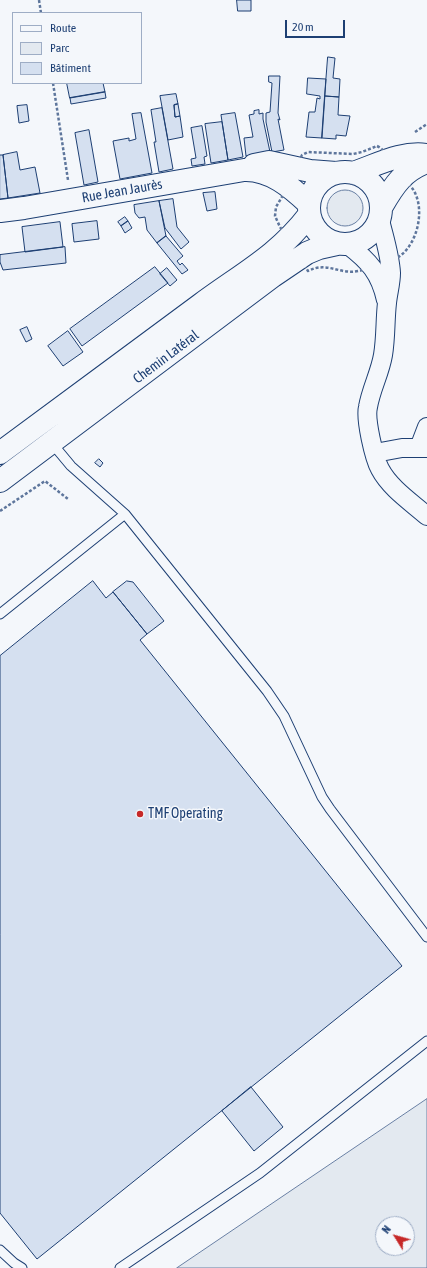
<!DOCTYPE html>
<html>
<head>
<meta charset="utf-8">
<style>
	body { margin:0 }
	#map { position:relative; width:427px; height:1268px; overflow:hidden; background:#f4f7fb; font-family:"Asap Condensed",sans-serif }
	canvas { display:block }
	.legend { position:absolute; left:12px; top:12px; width:130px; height:72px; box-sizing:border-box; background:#f4f7fb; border:1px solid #9eadc5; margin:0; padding:5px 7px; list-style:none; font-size:12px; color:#1d3f73 }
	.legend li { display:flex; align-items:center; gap:8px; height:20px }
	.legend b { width:20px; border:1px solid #9eadc5 }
	.north { position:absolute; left:375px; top:1216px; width:40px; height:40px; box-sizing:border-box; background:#f4f7fb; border:1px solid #9eadc5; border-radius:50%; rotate:307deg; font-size:11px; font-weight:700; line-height:16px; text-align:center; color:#1d3f73 }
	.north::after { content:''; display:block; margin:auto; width:14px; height:18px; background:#c62828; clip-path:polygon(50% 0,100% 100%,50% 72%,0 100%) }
	.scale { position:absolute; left:285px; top:20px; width:60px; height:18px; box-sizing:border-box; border:2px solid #1d3f73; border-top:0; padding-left:5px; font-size:12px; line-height:14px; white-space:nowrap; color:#1d3f73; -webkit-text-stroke:3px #f4f7fb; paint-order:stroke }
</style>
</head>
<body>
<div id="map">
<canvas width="427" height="1268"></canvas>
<ul class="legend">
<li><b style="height:5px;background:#f4f7fb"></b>Route</li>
<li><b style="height:11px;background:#e3e9f0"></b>Parc</li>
<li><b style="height:11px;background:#d5e0f0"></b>Bâtiment</li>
</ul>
<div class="north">N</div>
<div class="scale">20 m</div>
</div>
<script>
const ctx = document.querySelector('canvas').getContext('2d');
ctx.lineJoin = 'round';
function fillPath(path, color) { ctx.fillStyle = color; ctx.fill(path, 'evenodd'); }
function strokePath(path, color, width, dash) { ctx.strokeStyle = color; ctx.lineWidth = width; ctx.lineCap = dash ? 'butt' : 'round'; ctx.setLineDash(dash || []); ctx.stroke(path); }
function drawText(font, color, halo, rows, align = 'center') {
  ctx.font = font + ' "Asap Condensed",sans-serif'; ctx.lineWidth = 3; ctx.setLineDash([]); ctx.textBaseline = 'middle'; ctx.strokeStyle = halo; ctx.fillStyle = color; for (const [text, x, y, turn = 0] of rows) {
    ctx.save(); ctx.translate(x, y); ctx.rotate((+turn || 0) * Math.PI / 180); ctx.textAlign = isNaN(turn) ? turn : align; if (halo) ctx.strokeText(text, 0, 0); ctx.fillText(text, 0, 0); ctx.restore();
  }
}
const green = new Path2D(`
	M327 208a18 18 0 1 1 36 0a18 18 0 1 1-36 0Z
	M427 1099V1268H177ZM383 1224H407V1248H383Z`);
fillPath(green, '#e3e9f0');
strokePath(green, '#687fa3', 1);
const building = new Path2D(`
	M237 0H251V11H238Z
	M328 57 335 58 333 78 340 79 339 97 325 96Z
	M269 76H280L278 113 280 120 278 119 284 150 272 152 266 122V113L270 112 272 83 269 82Z
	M308 78 326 79 322 138 306 137 309 112H315L317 98 320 99V96L307 94Z
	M67 83H103L105 92 70 98Z
	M105 92 106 98 71 104 70 98Z
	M176 94 178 104 174 105 175 117 180 116 183 137 168 140 160 96Z
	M325 96 339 97 338 115 350 116 346 136 336 135V139L322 138Z
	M178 104 180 116 175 117 174 105Z
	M27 105 29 121 19 123 17 106Z
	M162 108 173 169 159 172 154 142H156L151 110Z
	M259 110V114L263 113V119L270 152 246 156 244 138 253 137 249 115 254 114V111Z
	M141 113 152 173 120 179 113 141 129 138V141L136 139 132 114Z
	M235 113 243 157 228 160 221 115Z
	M222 122 228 160 211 163 205 124Z
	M202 126 207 156 204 157 205 164 192 166 191 159 196 158 191 128Z
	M89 130 98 182 84 185 75 133Z
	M17 152 20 170 35 167 40 193 8 198 3 155Z
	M0 155H3L8 198 0 199Z
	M215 192 217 209 207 211 203 193Z
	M173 199 177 227 189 242 181 249 165 228 159 201Z
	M159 201 166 236 157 243 147 230 145 217 139 218 135 213 134 205Z
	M125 217 128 221 121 226 118 222Z
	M97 221 99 239 74 242 72 224Z
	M128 221 132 228 125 233 121 226Z
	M60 222 63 247 25 252 22 227Z
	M166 236 183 256 177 261 180 265 182 263 188 270 182 274 157 243Z
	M65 247 66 263 3 270 0 262V255Z
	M155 267 168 283 82 346 70 329Z
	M167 268 177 280 170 286 160 274Z
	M27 327 32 339 26 342 20 330Z
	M68 331 83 352 63 366 48 346Z
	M99 459 103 463 100 467 95 463Z
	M93 581 106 598 113 592 147 634 140 640 402 966 37 1259 0 1213V656Z
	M127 581 133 582 164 621 147 634 113 592Z
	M251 1087 283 1127 254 1151 222 1111Z`);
fillPath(building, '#d5e0f0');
strokePath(building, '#1d3f73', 1);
const lane = new Path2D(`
	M51 442 71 466 125 514
	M0 614 125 514 267 691 284 716 322 797 330 809 427 937
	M0 1250 14 1263 22 1268
	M120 1268 260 1173 427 1041`);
const street = new Path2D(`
	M380 220C384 237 390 255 391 273 391 283 388 293 387 303 385 320 386 337 383 355 380 373 371 389 368 407 365 419 374 458 380 469 390 488 411 502 427 516
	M348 245C369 261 380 273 386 300
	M419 448 427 427
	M375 453 402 448H427`);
const secondary = new Path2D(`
	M254 165 269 162 310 171 336 173
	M309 208a36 36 0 1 1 72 0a36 36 0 1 1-72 0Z
	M353 173C377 165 402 151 427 155
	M382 206C394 185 404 170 427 162
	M0 211 24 208 244 170C270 169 291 187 309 204
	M0 453C67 404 133 354 200 305 240 275 278 256 309 215
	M0 481 273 276 307 253 319 248 337 244`);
strokePath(lane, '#1d3f73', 11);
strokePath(street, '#1d3f73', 20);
strokePath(secondary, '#1d3f73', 24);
strokePath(new Path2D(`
	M39 0 41 13
	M53 83 68 180
	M415 132 427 124
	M377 146C386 150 388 161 393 168 398 177 409 182 414 191 426 212 416 249 395 259 383 262 371 269 358 271 340 275 327 261 308 271L280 227 275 216 276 207 286 190 302 155 308 152 353 154 362 152Z
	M0 511 45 481 68 499`), '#5e769c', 2.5, [3, 2]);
strokePath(lane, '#f4f7fb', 9);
strokePath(street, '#f4f7fb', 18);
strokePath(secondary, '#f4f7fb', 22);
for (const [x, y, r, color] of [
	[140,814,4,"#c62828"]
]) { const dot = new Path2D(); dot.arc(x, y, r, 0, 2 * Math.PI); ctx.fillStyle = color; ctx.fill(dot); strokePath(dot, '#f4f7fb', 1.5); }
drawText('14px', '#1d3f73', '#f4f7fb', [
	["Rue Jean Jaurès",122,191,-10],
	["Chemin Latéral",166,357,-37]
]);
drawText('14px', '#1d3f73', '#f4f7fb', [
	["TMF Operating",148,814]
], 'left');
</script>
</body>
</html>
